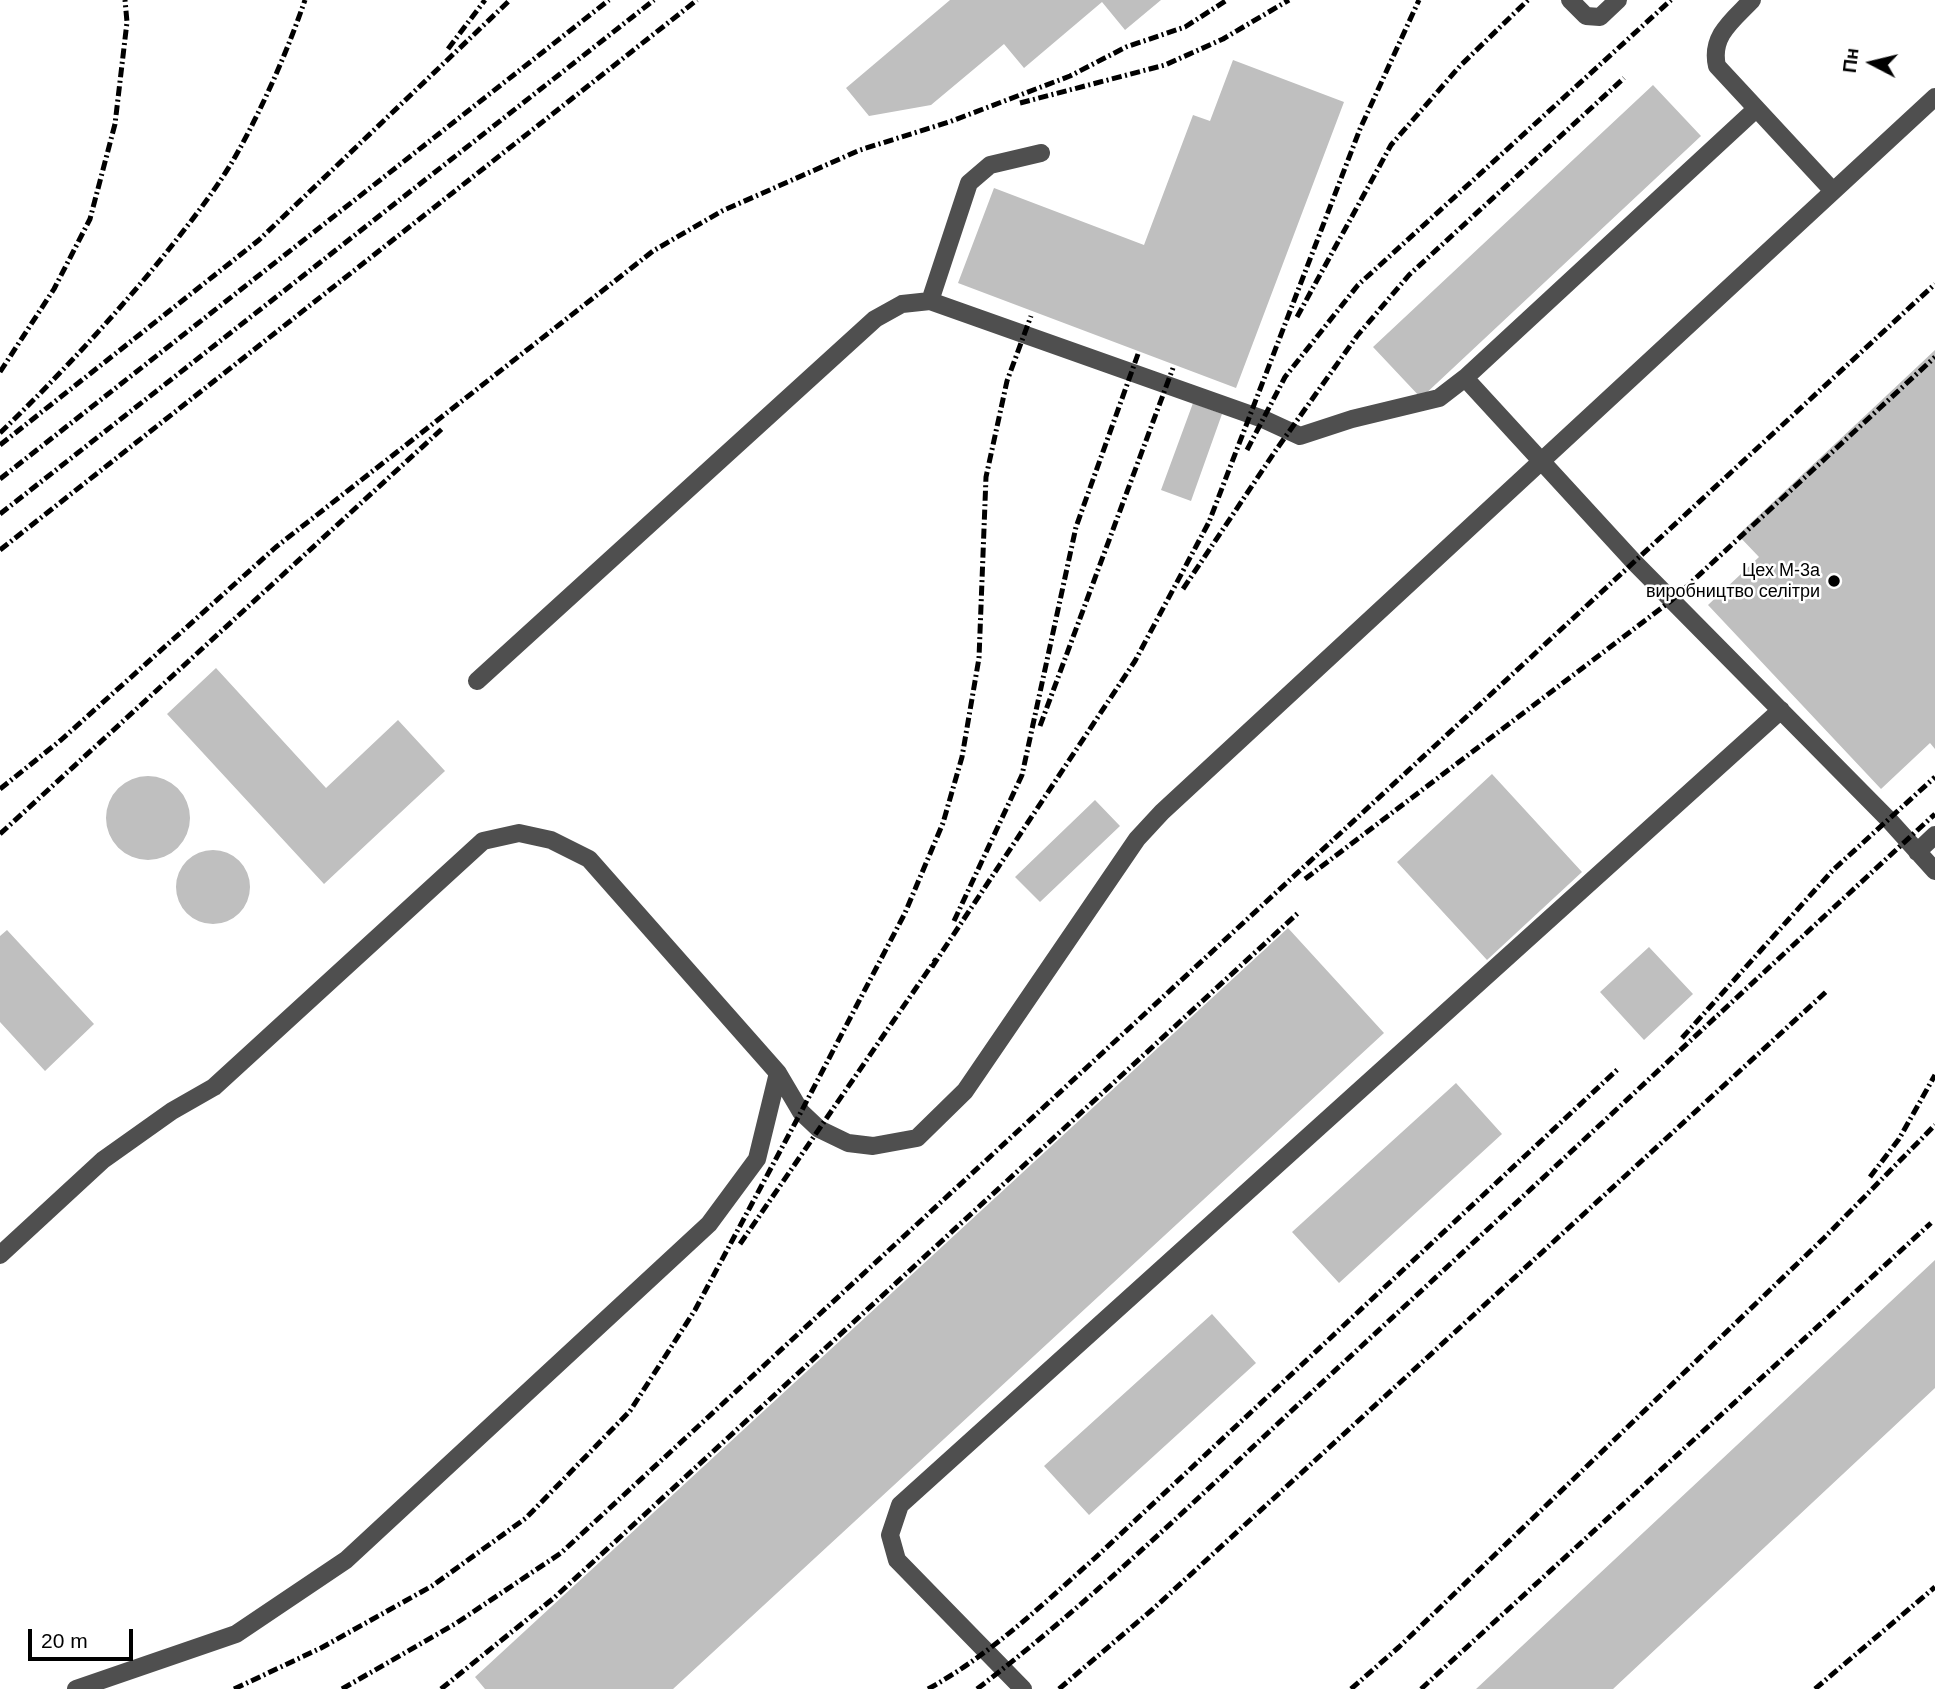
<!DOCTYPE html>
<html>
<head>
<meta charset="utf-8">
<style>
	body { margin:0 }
	#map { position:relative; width:1935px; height:1689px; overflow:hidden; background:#fff; font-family:Helvetica,sans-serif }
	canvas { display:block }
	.north { position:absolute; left:1837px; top:28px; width:70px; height:70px; -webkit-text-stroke:5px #fff; paint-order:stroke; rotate:277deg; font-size:19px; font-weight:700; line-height:28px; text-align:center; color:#000 }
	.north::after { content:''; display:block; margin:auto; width:24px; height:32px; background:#000; clip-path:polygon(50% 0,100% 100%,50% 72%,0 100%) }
	.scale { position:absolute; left:28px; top:1629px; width:105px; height:32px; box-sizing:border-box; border:4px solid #000; border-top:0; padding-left:9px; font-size:21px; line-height:24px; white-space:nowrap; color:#000; -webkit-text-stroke:5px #fff; paint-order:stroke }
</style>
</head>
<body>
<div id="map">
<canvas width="1935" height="1689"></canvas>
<div class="north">Пн</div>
<div class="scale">20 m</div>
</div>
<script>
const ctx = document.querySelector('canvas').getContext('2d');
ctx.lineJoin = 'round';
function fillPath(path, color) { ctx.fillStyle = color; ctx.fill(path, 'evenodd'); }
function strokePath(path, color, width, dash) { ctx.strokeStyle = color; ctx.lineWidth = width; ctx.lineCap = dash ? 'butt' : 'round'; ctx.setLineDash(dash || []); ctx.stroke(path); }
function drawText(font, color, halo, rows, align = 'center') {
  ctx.font = font + ' Helvetica,sans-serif'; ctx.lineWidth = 5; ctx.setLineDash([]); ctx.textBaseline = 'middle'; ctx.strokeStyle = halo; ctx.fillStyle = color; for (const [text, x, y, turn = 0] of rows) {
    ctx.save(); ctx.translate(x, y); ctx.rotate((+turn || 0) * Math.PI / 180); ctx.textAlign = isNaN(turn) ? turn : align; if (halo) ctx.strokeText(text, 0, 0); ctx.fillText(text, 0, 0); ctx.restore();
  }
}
fillPath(new Path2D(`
	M950 0H1161L1125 30 1102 2 1024 68 1004 44 931 105 869 116 846 88Z
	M1233 60 1344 102 1236 388 958 283 994 188 1144 245 1193 115 1210 121Z
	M1653 85 1701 136 1421 398 1373 347Z
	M1935 350V749L1930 743 1881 789 1708 605 1759 557 1738 535Z
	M1193 403 1222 414 1191 501 1161 490Z
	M216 668 326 788 398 720 445 771 324 884 167 714Z
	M1492 774 1582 872 1487 960 1397 862Z
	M106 818a42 42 0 1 1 84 0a42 42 0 1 1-84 0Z
	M1095 800 1120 826 1040 902 1015 877Z
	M176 887a37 37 0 1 1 74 0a37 37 0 1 1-74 0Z
	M1288 928 1384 1033 673 1689H485L475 1677Z
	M7 930 94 1024 45 1071 0 1022V936Z
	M1649 947 1693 994 1644 1040 1600 992Z
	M1456 1083 1502 1134 1339 1283 1292 1232Z
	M1935 1260V1388L1613 1689H1476Z
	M1212 1314 1256 1363 1089 1515 1044 1466Z`), '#bfbfbf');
strokePath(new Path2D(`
	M1570 0 1586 16 1600 17 1618 0
	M1752 0C1733 20 1710 36 1717 66L1833 191
	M930 301 969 183 990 165 1041 153
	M1465 378 1634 562 1889 820 1935 871
	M477 681 875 319 902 304 930 301 1263 419 1300 436 1352 419 1439 398 1465 378 1756 109
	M1917 852 1935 835
	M0 1255 103 1160 172 1111 214 1087 483 841 519 833 551 840 589 859 778 1073 801 1112 819 1129 848 1143 873 1146 917 1138 965 1091 1137 839 1162 812 1935 97
	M76 1689 236 1634 346 1560 709 1224 757 1159 778 1073
	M1023 1689 897 1560 890 1535 900 1505 1781 710`), '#4f4f4f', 18);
strokePath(new Path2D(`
	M448 49 485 0
	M1020 103 1165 65 1223 39 1289 0
	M1297 317 1391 145 1460 66 1528 0
	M0 372 54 289 90 219 115 124 127 22 125 0
	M0 433C57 378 111 320 162 258 189 224 218 188 239 150 265 102 287 52 305 0
	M0 445 259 240 510 0
	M1247 450 1285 377 1358 285 1671 0
	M0 479 609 0
	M0 514 654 0
	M0 550 697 0
	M1183 589 1276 450 1357 336 1409 275 1624 78
	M1040 726 1173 368
	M0 789 61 740 276 547 653 251 722 211 860 150 949 122 1070 76 1126 47 1185 27 1227 0
	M0 834 444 427
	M1305 879 1672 600 1935 357
	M954 921 1022 775 1076 527 1138 354
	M932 967 1135 661 1209 522 1360 129 1419 0
	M1682 1038 1833 870 1935 777
	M1870 1177 1899 1139 1935 1075
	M740 1244 936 959
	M234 1689 321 1648 432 1586 526 1518 630 1411 695 1310 801 1112 905 913 943 823 962 757 979 658 986 477 1007 381 1031 316
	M342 1689 455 1624 561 1553 1935 284
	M441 1689 555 1597 1298 913
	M928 1689C990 1655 1042 1605 1095 1558L1618 1069
	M977 1689C1101 1594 1213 1483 1328 1377 1531 1190 1732 1001 1935 814
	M1059 1689 1153 1609 1828 990
	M1351 1689 1399 1647 1824 1238 1935 1125
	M1421 1689 1931 1223
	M1815 1689 1935 1587`), '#000', 5, [10, 3.5, 2, 3.5]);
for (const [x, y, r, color] of [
	[1834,581,7,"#000"]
]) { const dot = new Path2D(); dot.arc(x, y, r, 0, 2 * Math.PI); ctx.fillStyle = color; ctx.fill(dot); strokePath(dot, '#fff', 2.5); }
drawText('18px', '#000', '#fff', [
	["Цех М-3а",1820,571],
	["виробництво селітри",1820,592]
], 'right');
</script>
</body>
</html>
